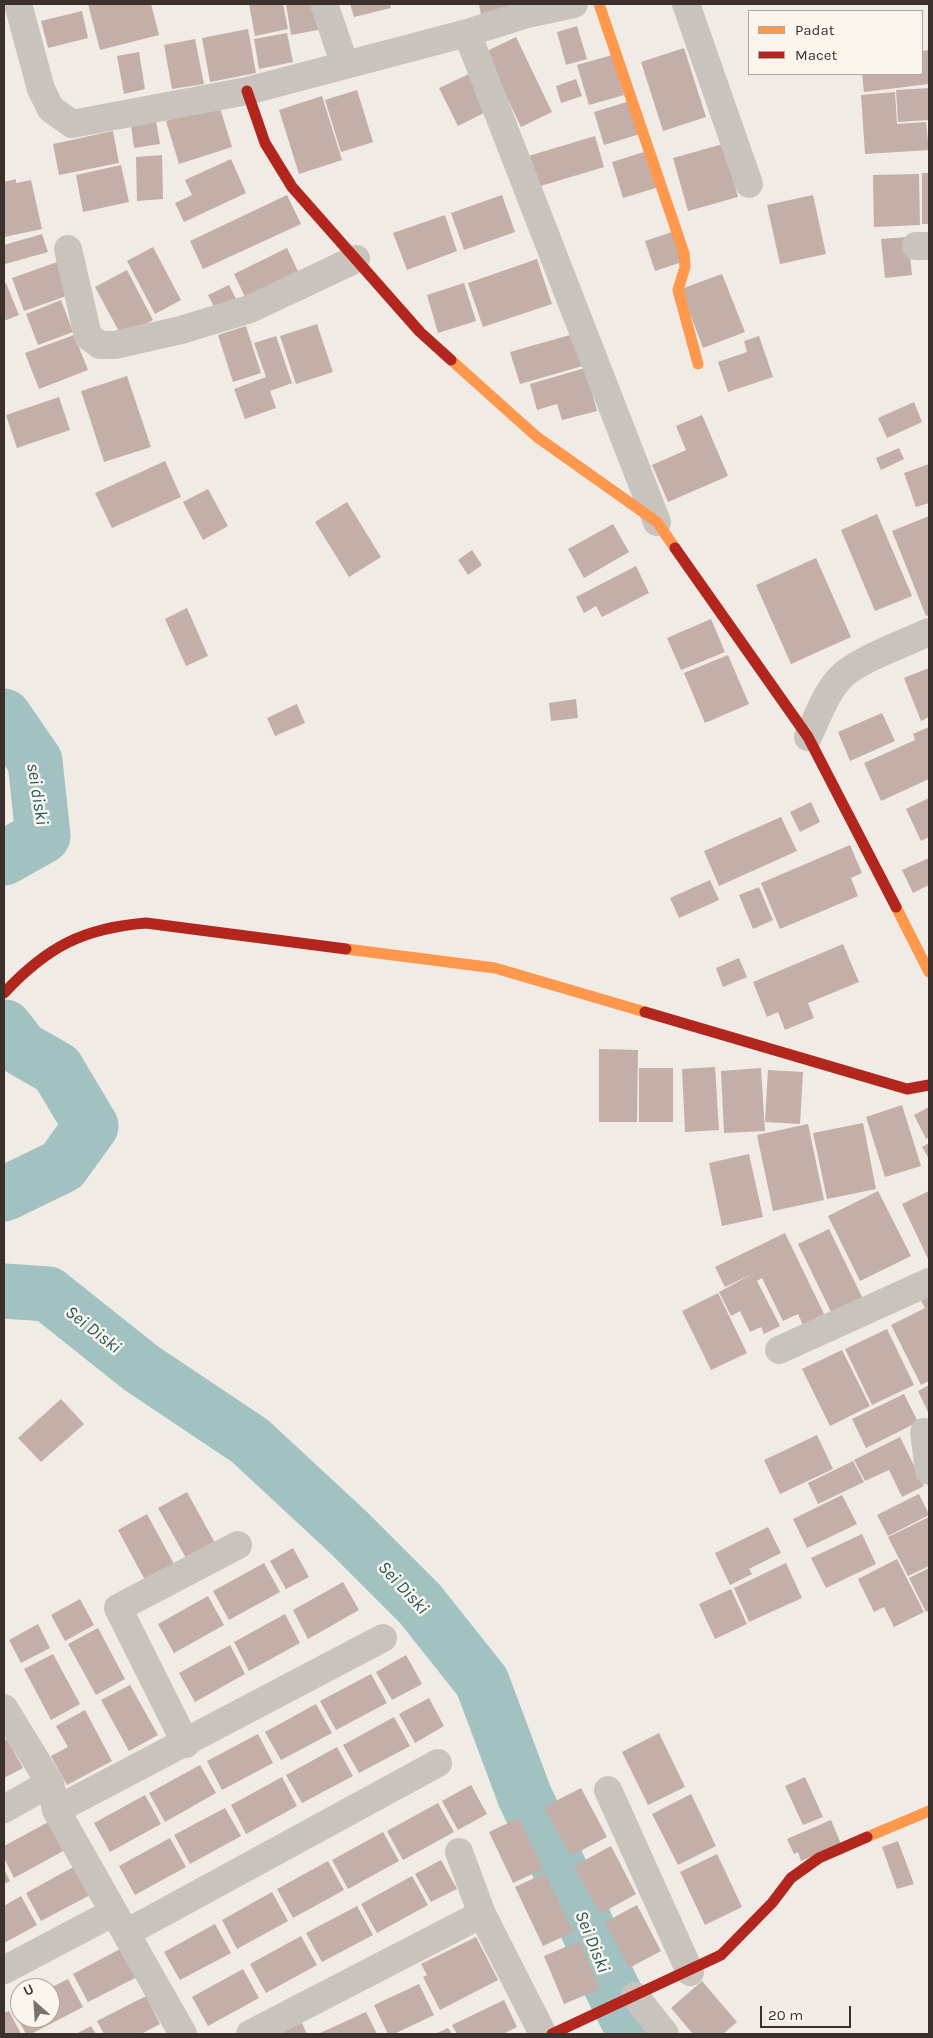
<!DOCTYPE html>
<html>
<head>
<meta charset="utf-8">
<style>
	body { margin:0 }
	#map { position:relative; width:933px; height:2038px; overflow:hidden; background:#f0ebe5; font-family:Karla,sans-serif }
	canvas { display:block }
	.frame { position:absolute; inset:0; border:5px solid #3b302b; pointer-events:none }
	.legend { position:absolute; left:748px; top:10px; width:175px; height:65px; box-sizing:border-box; background:#fbf5ee; border:1px solid #aea6a0; margin:0; padding:6px 9px; list-style:none; font-size:15px; color:#3b302b }
	.legend li { display:flex; align-items:center; gap:10px; height:25px }
	.legend b { width:25px; border:1px solid #aea6a0 }
	.north { position:absolute; left:10px; top:1978px; width:50px; height:50px; box-sizing:border-box; background:#fbf5ee; border:1px solid #aea6a0; border-radius:50%; rotate:334deg; font-size:14px; font-weight:700; line-height:20px; text-align:center; color:#3b302b }
	.north::after { content:''; display:block; margin:auto; width:18px; height:22px; background:#7a716c; clip-path:polygon(50% 0,100% 100%,50% 72%,0 100%) }
	.scale { position:absolute; left:760px; top:2006px; width:91px; height:22px; box-sizing:border-box; border:2px solid #3b302b; border-top:0; padding-left:6px; font-size:15px; line-height:18px; white-space:nowrap; color:#3b302b; -webkit-text-stroke:4px #fbf5ee; paint-order:stroke }
</style>
</head>
<body>
<div id="map">
<canvas width="933" height="2038"></canvas>
<div class="frame"></div>
<ul class="legend">
<li><b style="height:6px;background:#ff974d"></b>Padat</li>
<li><b style="height:6px;background:#b3261e"></b>Macet</li>
</ul>
<div class="north">U</div>
<div class="scale">20 m</div>
</div>
<script>
const ctx = document.querySelector('canvas').getContext('2d');
ctx.lineJoin = 'round';
function strokePath(path, color, width, dash) { ctx.strokeStyle = color; ctx.lineWidth = width; ctx.lineCap = dash ? 'butt' : 'round'; ctx.setLineDash(dash || []); ctx.stroke(path); }
function fillPath(path, color) { ctx.fillStyle = color; ctx.fill(path, 'evenodd'); }
function drawText(font, color, halo, rows, align = 'center') {
  ctx.font = font + ' Karla,sans-serif'; ctx.lineWidth = 5; ctx.setLineDash([]); ctx.textBaseline = 'middle'; ctx.strokeStyle = halo; ctx.fillStyle = color; for (const [text, x, y, turn = 0] of rows) {
    ctx.save(); ctx.translate(x, y); ctx.rotate((+turn || 0) * Math.PI / 180); ctx.textAlign = isNaN(turn) ? turn : align; if (halo) ctx.strokeText(text, 0, 0); ctx.fillText(text, 0, 0); ctx.restore();
  }
}
strokePath(new Path2D(`
	M4 716 35 761 43 836 4 858
	M4 1194 62 1166 91 1126 57 1069 22 1049 5 1027
	M4 1291 48 1294 141 1368 250 1441 348 1532 420 1604 482 1682 525 1797 583 1917 608 1980 635 2034`), '#a1c2c1', 55);
fillPath(new Path2D(`
	M88 4H151L159 35 100 50Z
	M249 4H283L288 29 255 36Z
	M286 4H318L323 29 291 35Z
	M350 4H390L391 8 354 17Z
	M479 4H510L511 8 481 15Z
	M82 11 88 38 48 48 41 21Z
	M577 26 587 59 566 65 557 32Z
	M248 29 256 73 210 82 202 38Z
	M287 33 293 62 259 69 254 39Z
	M516 37 552 112 521 127 485 52Z
	M195 39 204 84 172 89 164 45Z
	M684 48 706 117 663 131 641 62Z
	M929 50V84L864 92 862 74H922V51Z
	M139 52 145 89 124 94 117 56Z
	M612 55 624 95 589 105 577 65Z
	M471 73 490 110 458 126 439 88Z
	M576 79 582 96 561 103 556 86Z
	M929 88V120L898 122 896 90Z
	M357 90 373 142 341 152 325 100Z
	M895 92 897 124 926 122 929 150 865 154 861 95Z
	M322 96 342 160 299 174 279 110Z
	M630 101 640 134 604 145 594 112Z
	M219 105 232 147 179 164 166 121Z
	M156 121 160 144 134 148 131 125Z
	M113 131 119 163 59 175 53 144Z
	M595 136 604 167 534 188 525 157Z
	M723 144 738 197 688 211 673 158Z
	M647 151 659 187 623 198 612 162Z
	M162 155 163 199 137 201 136 157Z
	M231 159 246 193 184 222 175 203 192 195 185 180Z
	M121 165 129 202 83 212 76 175Z
	M922 173H929V224H922Z
	M919 174 920 225 874 227 873 175Z
	M16 179V183L31 180 42 229 4 237V182Z
	M287 195 301 224 203 269 190 241Z
	M502 195 515 232 464 250 451 213Z
	M813 195 826 254 780 264 767 205Z
	M445 215 457 251 407 270 393 233Z
	M672 232 682 262 655 271 645 241Z
	M42 234 48 252 5 264 4 245Z
	M908 237 912 275 885 278 881 239Z
	M153 247 181 300 155 314 127 261Z
	M287 248 303 282 250 307 234 274Z
	M537 259 552 304 483 327 468 283Z
	M63 260 75 293 24 311 12 278Z
	M127 270 153 320 122 337 95 287Z
	M722 274 745 332 703 348 681 289Z
	M6 283 19 315 4 321V284Z
	M464 283 476 321 438 333 427 295Z
	M229 285 239 305 218 315 208 295Z
	M61 300 73 332 38 345 26 314Z
	M317 324 333 372 296 384 280 336Z
	M246 326 261 373 233 382 218 335Z
	M577 333 586 365 520 384 510 352Z
	M74 335 88 370 39 389 25 353Z
	M276 336 292 383 270 391 276 408 245 419 234 389 266 377 254 343Z
	M759 336 773 377 728 392 718 362 747 352 744 341Z
	M585 368 597 411 562 420 557 404 537 410 530 384Z
	M127 376 151 447 104 462 81 391Z
	M59 397 70 430 17 448 6 415Z
	M914 402 922 422 887 438 878 418Z
	M702 415 728 476 668 502 652 465 686 450 676 426Z
	M899 448 904 459 881 470 876 458Z
	M165 461 181 497 112 528 95 493Z
	M929 464V503L916 507 904 473Z
	M208 489 228 526 203 540 183 502Z
	M347 502 381 557 349 577 315 522Z
	M877 514 912 596 875 611 841 530Z
	M929 516V615L926 616 892 531Z
	M613 524 629 552 584 578 568 549Z
	M472 550 482 565 468 575 458 560Z
	M816 558 851 637 791 664 756 585Z
	M636 566 649 593 602 617 596 606 584 613 576 597Z
	M187 608 208 656 186 666 165 619Z
	M711 619 725 652 681 670 667 638Z
	M728 655 749 704 705 723 684 673Z
	M929 668V717L921 721 904 678Z
	M576 699 578 718 551 721 549 703Z
	M297 704 305 723 275 736 267 718Z
	M882 713 895 741 850 761 838 732Z
	M929 727V779L881 801 864 763 915 740 913 734Z
	M929 798V837L921 841 906 809Z
	M811 802 820 822 800 832 790 812Z
	M781 817 797 851 719 886 704 851Z
	M850 845 862 873 851 878 858 896 780 929 761 883Z
	M929 858V885L913 893 902 870Z
	M710 880 719 900 679 918 670 898Z
	M759 887 773 920 753 929 739 895Z
	M843 944 859 982 808 1003 814 1018 785 1030 778 1012 767 1017 753 982Z
	M739 958 747 977 723 987 716 968Z
	M599 1049 638 1050 637 1122H599Z
	M715 1067 719 1130 685 1132 682 1069Z
	M639 1068H673V1122H639Z
	M761 1068 765 1131 724 1133 721 1071Z
	M768 1070 803 1072 800 1124 765 1122Z
	M902 1105 921 1166 885 1177 866 1117Z
	M929 1107V1137L926 1139 914 1115Z
	M863 1123 876 1189 827 1199 813 1133Z
	M808 1124 824 1200 773 1211 757 1135Z
	M929 1143V1159L922 1147Z
	M749 1154 763 1217 722 1226 709 1163Z
	M878 1191 911 1256 860 1281 828 1216Z
	M929 1191V1261L902 1204Z
	M829 1229 864 1301 833 1316 798 1244Z
	M785 1233 824 1314 803 1325 798 1314 783 1321 762 1278 757 1281 780 1326 764 1334 761 1327 750 1332 740 1311 731 1316 719 1292 754 1273 725 1287 715 1267Z
	M718 1293 747 1353 711 1370 682 1311Z
	M929 1294V1381L921 1385 891 1325 925 1308 920 1299Z
	M887 1329 914 1385 872 1405 845 1349Z
	M842 1350 870 1406 830 1426 802 1369Z
	M929 1385V1414L918 1391Z
	M904 1394 918 1422 866 1448 852 1419Z
	M61 1399 84 1424 41 1462 18 1438Z
	M817 1435 833 1469 780 1494 764 1460Z
	M900 1437 924 1486 902 1497 889 1470 865 1481 854 1460Z
	M853 1461 864 1482 818 1504 808 1483Z
	M187 1492 215 1543 186 1558 158 1508Z
	M919 1494 929 1515 888 1536 877 1515Z
	M842 1495 857 1524 807 1548 793 1519Z
	M147 1514 174 1564 145 1580 118 1530Z
	M929 1517V1566L908 1576 888 1537Z
	M768 1527 781 1553 749 1569 752 1574 730 1585 715 1553Z
	M862 1534 876 1564 826 1588 811 1558Z
	M293 1548 309 1577 286 1589 270 1561Z
	M897 1559 924 1612 894 1627 884 1607 874 1612 858 1579Z
	M264 1563 280 1592 229 1620 213 1591Z
	M786 1563 802 1598 749 1622 734 1588Z
	M929 1568V1610L926 1612 909 1578Z
	M343 1582 359 1610 308 1639 293 1610Z
	M731 1589 747 1624 715 1639 699 1604Z
	M208 1596 224 1625 174 1653 158 1624Z
	M80 1599 94 1625 65 1641 51 1615Z
	M285 1614 300 1643 249 1671 234 1642Z
	M38 1624 50 1648 21 1663 9 1640Z
	M98 1628 125 1679 96 1695 68 1644Z
	M230 1645 245 1674 195 1702 179 1673Z
	M53 1654 80 1704 51 1720 24 1669Z
	M406 1655 422 1684 392 1700 376 1672Z
	M371 1674 387 1703 336 1730 320 1701Z
	M130 1685 158 1735 129 1751 101 1700Z
	M429 1698 444 1726 415 1743 399 1714Z
	M316 1704 332 1733 281 1760 265 1732Z
	M85 1710 112 1761 67 1785 51 1756 68 1747 56 1726Z
	M394 1717 410 1746 359 1773 343 1745Z
	M659 1733 685 1787 648 1805 622 1752Z
	M258 1734 273 1763 222 1790 207 1761Z
	M7 1739 23 1768 4 1778V1741Z
	M337 1747 353 1776 302 1803 286 1775Z
	M200 1765 216 1793 165 1822 149 1793Z
	M282 1777 297 1806 246 1834 231 1805Z
	M805 1777 823 1817 803 1825 785 1786Z
	M471 1785 487 1814 458 1830 442 1801Z
	M581 1788 607 1837 571 1856 544 1807Z
	M691 1794 716 1846 678 1865 652 1814Z
	M145 1795 161 1824 110 1852 94 1823Z
	M438 1803 454 1832 403 1860 387 1831Z
	M225 1808 241 1836 190 1864 174 1835Z
	M519 1818 543 1869 513 1883 489 1832Z
	M831 1820 841 1844 801 1861 798 1852 794 1854 787 1839Z
	M50 1821 65 1850 14 1878 4 1858V1846Z
	M383 1832 399 1861 348 1889 332 1860Z
	M170 1838 186 1867 135 1895 119 1866Z
	M898 1841 914 1884 897 1889 882 1847Z
	M611 1846 636 1894 600 1914 574 1866Z
	M717 1854 742 1907 705 1925 680 1872Z
	M441 1860 457 1889 431 1902 415 1874Z
	M328 1861 344 1890 293 1918 277 1889Z
	M77 1865 92 1894 41 1921 26 1893Z
	M4 1869 10 1881 4 1884Z
	M545 1873 573 1932 543 1946 515 1887Z
	M412 1876 428 1905 377 1933 361 1904Z
	M272 1892 288 1921 237 1949 222 1920Z
	M21 1896 37 1925 4 1943V1906Z
	M637 1905 661 1951 629 1968 605 1922Z
	M357 1906 373 1935 322 1962 306 1933Z
	M215 1924 231 1953 180 1980 164 1952Z
	M301 1936 317 1965 266 1993 250 1964Z
	M476 1937 498 1980 440 2010 423 1977 427 1975 421 1964Z
	M580 1941 600 1989 564 2004 544 1956Z
	M122 1948 137 1977 88 2002 73 1974Z
	M243 1969 259 1998 208 2026 192 1997Z
	M68 1979 83 2007 31 2034H26L12 2008 20 2004V2018H50V1988Z
	M702 1981 737 2022 723 2034H693L671 2008Z
	M419 1984 434 2015 394 2034H388L374 2005Z
	M146 1996 160 2024 141 2034H104L97 2021Z
	M504 2000 517 2027 503 2034H457L452 2025Z
	M9 2011 21 2034H4V2013Z
	M366 2012 377 2034H318Z
	M302 2023 307 2034H278Z
	M91 2026 96 2034H76Z
	M448 2028 452 2034H435Z`), '#c3afa7');
strokePath(new Path2D(`
	M18 4 41 89 51 109 72 124 247 91 467 33 527 14 574 4
	M324 4 345 65
	M686 4 749 184
	M467 33 657 522
	M916 246H929
	M68 249 88 336 100 345H115L181 330 250 309 356 259
	M808 737C817 718 825 695 839 679 854 661 906 643 929 632
	M779 1350 929 1282
	M924 1432 929 1471
	M4 1708 50 1783 56 1810 183 2034
	M186 1744 118 1608 238 1545
	M608 1790 690 1972
	M4 1809 50 1783
	M56 1810 383 1638
	M459 1852 482 1914 543 2034
	M126 1933 438 1763
	M4 1970 114 1912
	M635 1996 665 2034
	M250 2034 482 1914`), '#c9c3be', 28);
strokePath(new Path2D(`
	M599 4 684 253 685 267 678 290 698 364
	M451 360 537 437 657 522 675 548
	M896 907 929 972
	M346 949 495 968 645 1012
	M867 1837 929 1811`), '#ff974d', 11);
strokePath(new Path2D(`
	M247 91 265 143 292 187 420 332 451 360
	M675 548 808 737 896 907
	M4 993C47 947 83 928 146 923L346 949
	M645 1012 907 1089 929 1085
	M552 2034 721 1955 772 1903 791 1878 819 1858 867 1837`), '#b3261e', 11);
drawText('italic 18px', '#1f5a5e', '#fbf5ee', [
	["sei diski",37,794,81],
	["Sei Diski",93,1330,38],
	["Sei Diski",403,1588,47],
	["Sei Diski",592,1942,68]
]);
</script>
</body>
</html>
